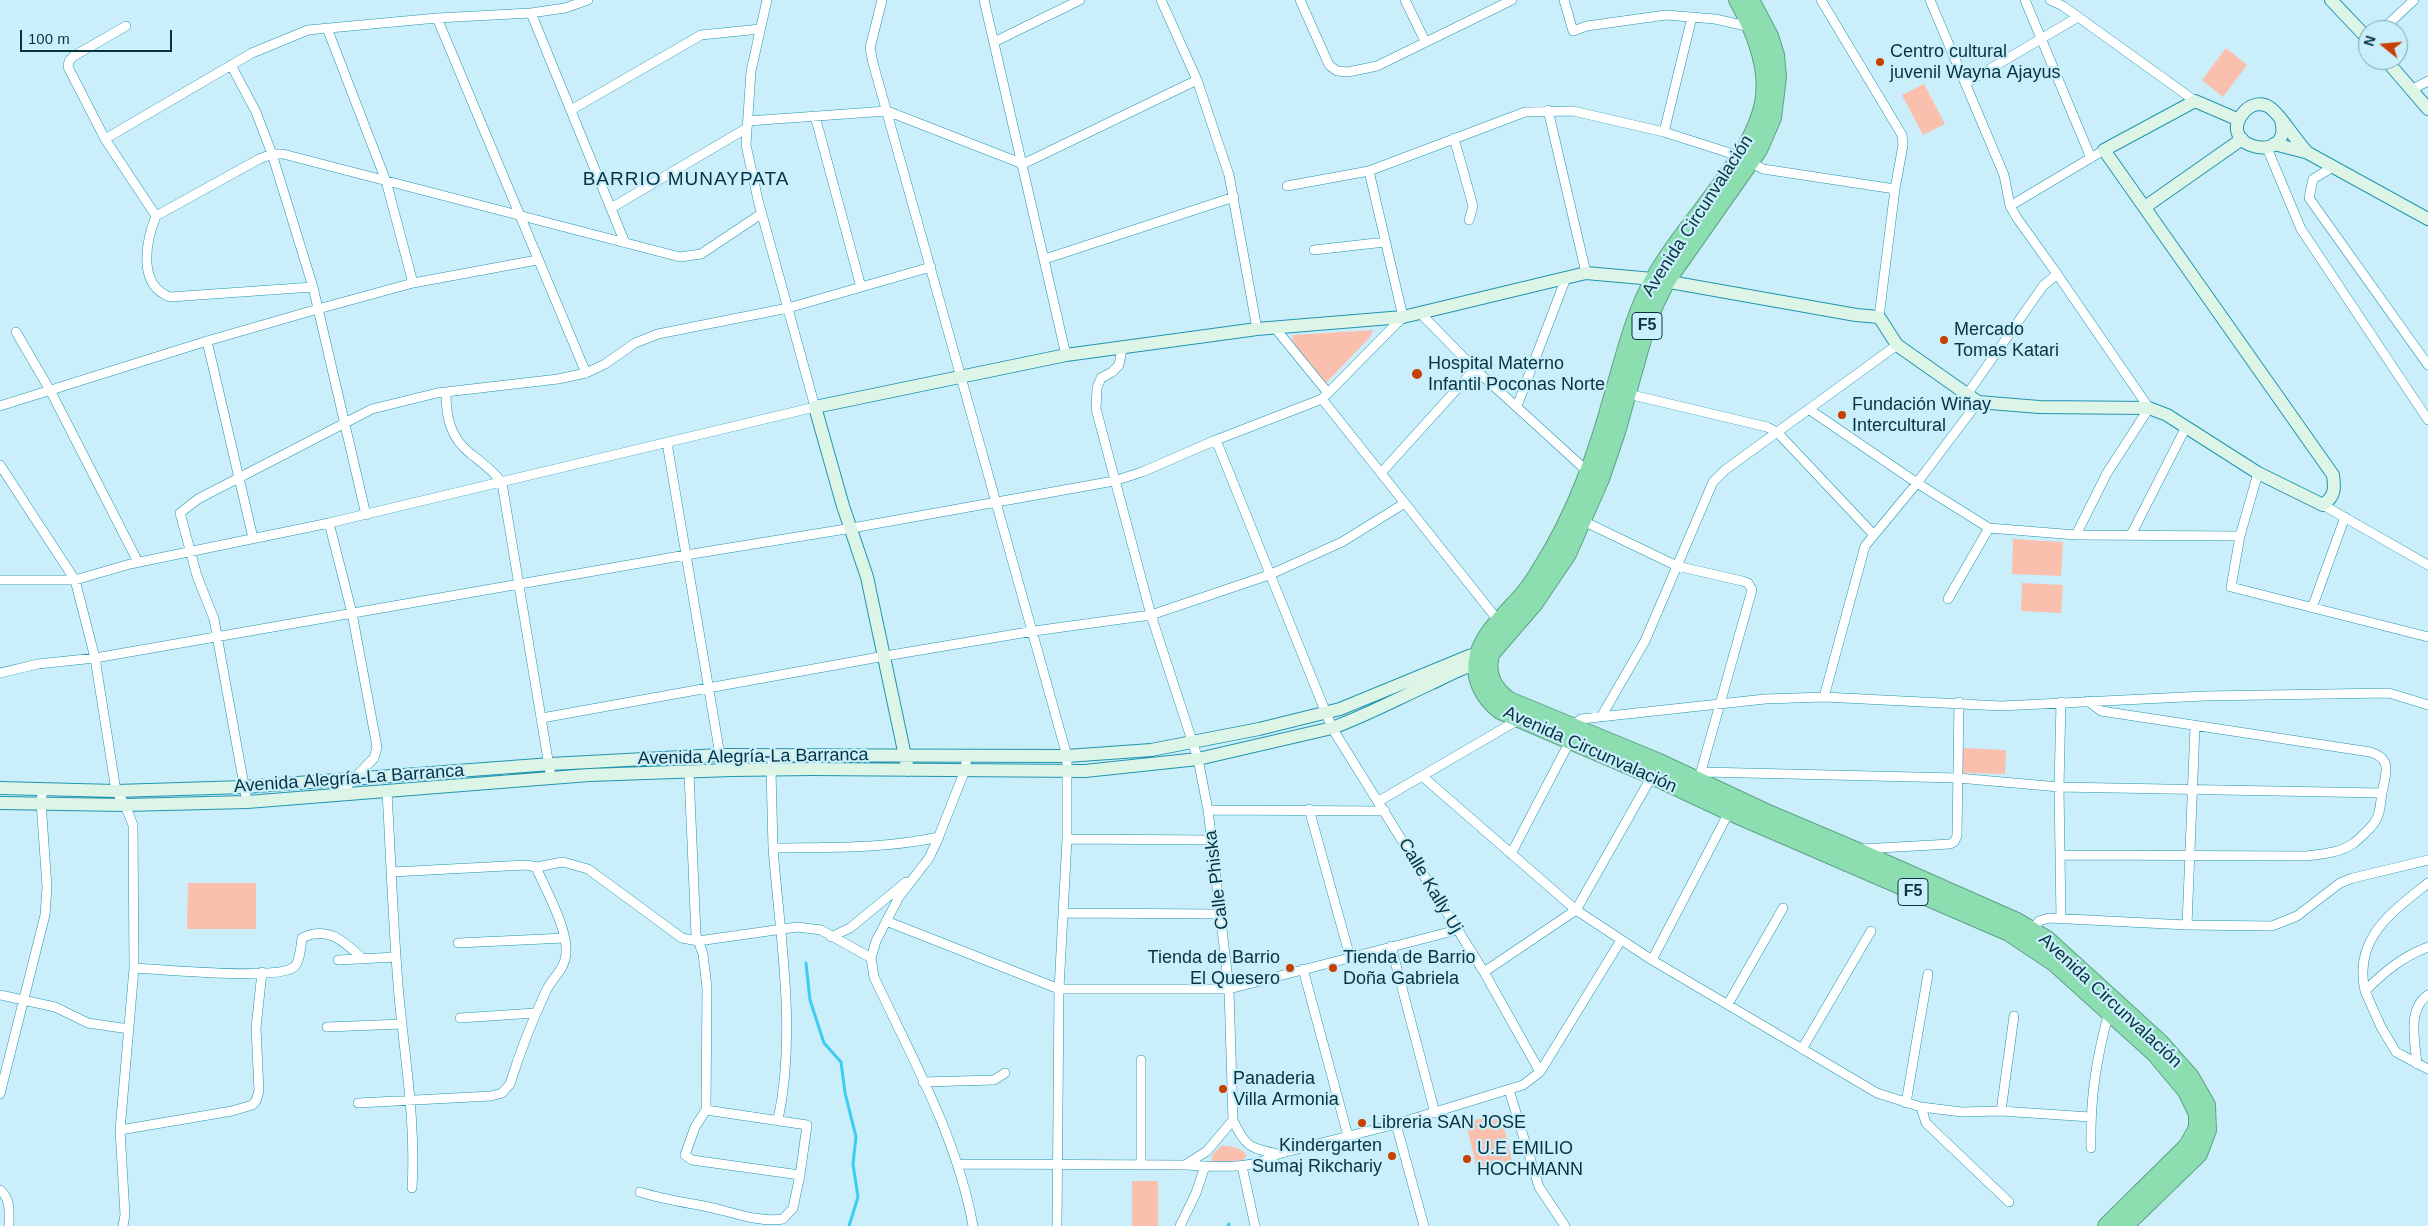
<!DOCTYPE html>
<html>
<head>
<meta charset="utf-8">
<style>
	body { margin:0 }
	#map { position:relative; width:2428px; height:1226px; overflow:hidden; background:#caeffb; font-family:Helvetica,sans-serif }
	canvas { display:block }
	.north { position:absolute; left:2358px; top:20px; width:50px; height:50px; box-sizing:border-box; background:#caeffb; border:1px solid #7ba4b0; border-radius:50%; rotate:287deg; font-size:14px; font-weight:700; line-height:20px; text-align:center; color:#053440 }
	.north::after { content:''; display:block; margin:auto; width:18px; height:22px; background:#c64002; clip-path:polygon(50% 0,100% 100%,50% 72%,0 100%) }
	.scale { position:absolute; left:20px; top:30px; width:152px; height:22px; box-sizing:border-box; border:2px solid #053440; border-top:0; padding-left:6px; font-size:15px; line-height:18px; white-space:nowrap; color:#053440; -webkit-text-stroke:4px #caeffb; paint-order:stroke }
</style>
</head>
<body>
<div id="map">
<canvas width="2428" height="1226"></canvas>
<div class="north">N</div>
<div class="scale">100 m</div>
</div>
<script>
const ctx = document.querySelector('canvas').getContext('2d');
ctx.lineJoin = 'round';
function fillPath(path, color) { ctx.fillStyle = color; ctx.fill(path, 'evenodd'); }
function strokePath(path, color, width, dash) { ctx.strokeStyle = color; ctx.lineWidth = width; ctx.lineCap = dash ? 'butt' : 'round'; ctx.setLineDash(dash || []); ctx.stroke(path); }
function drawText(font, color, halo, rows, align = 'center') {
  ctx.font = font + ' Helvetica,sans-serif'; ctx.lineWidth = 4.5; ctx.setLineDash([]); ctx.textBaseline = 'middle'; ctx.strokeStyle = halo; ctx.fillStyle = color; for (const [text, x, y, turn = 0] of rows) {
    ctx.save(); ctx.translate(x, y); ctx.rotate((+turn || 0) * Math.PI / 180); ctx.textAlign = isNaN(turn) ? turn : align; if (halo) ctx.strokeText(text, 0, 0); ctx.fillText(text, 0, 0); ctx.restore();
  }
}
fillPath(new Path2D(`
	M2226 48 2247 65 2223 97 2202 80Z
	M1924 84 1945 124 1923 135 1902 95Z
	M1373 330 1370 337 1326 383 1320 380 1292 340 1293 335Z
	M2013 539 2063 542 2061 576 2012 574Z
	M2022 583 2063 585 2061 613 2021 611Z
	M1963 748 2006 750 2005 774 1963 773Z
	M188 883H256V929H187Z
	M1501 1114 1512 1161 1477 1170 1466 1122Z
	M1221 1146C1230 1145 1241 1148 1247 1155L1243 1160 1212 1164V1155Z
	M1132 1181H1158V1226H1132Z`), '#fbbfad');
strokePath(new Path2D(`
	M806 963 810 1000 824 1043 841 1062 845 1093 856 1137 853 1164 858 1197 849 1226
	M1228 1226 1229 1224`), '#3eccf0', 3);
const street = new Path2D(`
	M882 0 870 48 873 63 1067 756V839L1059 989 1057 1226
	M984 0 1066 355
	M1161 0 1197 80 1229 175 1257 329
	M1300 0 1329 65 1337 71 1348 72 1377 66 1512 0
	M1405 0 1425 41
	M1564 0 1573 31 1587 26 1666 15 1715 19 1751 27
	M1821 0 1902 135 1903 145 1895 189 1879 317
	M2025 0 2091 158
	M2050 0 2063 6 2195 101
	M531 13 625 243
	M437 18 586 373
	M126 26 74 56 69 61 68 67 105 139 156 216 259 159 272 154H283L680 257 701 254 761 214
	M327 28 386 181 413 283
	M2382 30 2414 0
	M994 42 1080 0
	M231 65 256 112 272 154 313 287 366 515
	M1966 83 2078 17
	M2411 90 2428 81
	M571 110 701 35 760 29
	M1548 110 1586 273
	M815 116 861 287
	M748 121 887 111 1023 164 1197 80
	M1664 132 1692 17
	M1454 138 1473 206 1469 220
	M105 139 252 53 308 30 437 18 531 13 565 8 588 0
	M2267 148 2301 229 2428 420
	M2333 167 2313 179 2309 198 2428 365
	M1287 186 1369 171 1525 112 1573 111 1664 132 1739 156 1763 169 1895 189
	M2010 206 2104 150
	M611 208 747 128
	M156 216C146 241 137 285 170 297L313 287
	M1314 250 1385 242
	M1045 259 1234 197
	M1420 313 1475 369
	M1275 328 1328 393
	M16 332 51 392 138 562
	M207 341 253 538
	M1122 349 1119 365 1112 372 1101 378 1097 388 1096 409 1151 615 1198 759 1208 810 1229 989 1233 1120C1245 1147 1250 1148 1278 1154
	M446 392C446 417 450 438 471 454 482 463 494 471 502 483L551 778
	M1624 393 1767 427 1777 432 1874 535
	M1968 393 2043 286 2057 274
	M1322 399 1501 624
	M0 406 207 341 318 309 413 283 537 260
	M1517 406 1566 278
	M1810 410 1917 483 1989 528 2076 535 2107 473 2149 408 2057 274 2017 218 2010 206 2004 175 1930 0
	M1216 440 1332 728 1484 972 1540 1072
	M667 443 720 755V771
	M0 465 75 580 95 658 116 791 125 805 133 825 134 968 120 1130 125 1215 123 1226
	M1381 473 1475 369 1588 472
	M2323 505 2428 565
	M1579 519 1677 566 1742 581 1748 583 1752 590 1700 775
	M329 523 352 613 377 747 374 758 338 795
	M2076 535 2240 536 2258 473
	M2131 535 2186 427
	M2240 536 2231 587 2428 637
	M0 580H75L130 564 329 523 815 407 758 200 746 145 751 71 767 0
	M1948 599 1989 528
	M2312 608 2345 517
	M0 673 38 664 95 658 686 555 852 528 1114 481 1142 472 1216 440 1322 399 1403 317 1369 171
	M1824 697 1865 546 1917 483 1978 402
	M1601 717 1645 641 1713 482 1725 470 1897 345
	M542 718 885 656 1034 631 1151 615 1269 575 1342 542 1405 503
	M1572 726 1581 719 1765 699 1824 697 2001 706 2205 696 2389 693 2428 705
	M967 756 965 770 937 841 929 858 899 897 876 941 871 958 874 977C912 1058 957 1137 973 1226
	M1703 772 1958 778 2059 787 2382 793
	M1422 776 1576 910 1652 960 1877 1093 1921 1107 1962 1112 2001 1111 2090 1117
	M387 792C391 860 393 928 399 996 405 1060 416 1123 412 1188
	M1379 801 1518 720
	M247 802 214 619 197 576 180 513 198 499 372 409 437 393 558 379 586 373 605 364 635 343 658 334 788 308 931 267
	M1309 809 1350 957
	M1208 810 1385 811
	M1067 839 1212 840
	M773 848 771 770 773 755
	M1862 849 1950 844 1954 842 1957 836 1959 702
	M1511 854 1570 741
	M2060 855 2306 856C2323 854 2340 853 2354 843 2362 836 2371 829 2376 820 2381 812 2380 803 2382 793 2385 775 2394 759 2370 752L2101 711 2088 701
	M536 867 563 862 588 869 682 938 698 941 797 927 821 930 871 958
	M2428 883C2392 912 2353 938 2365 991 2384 972 2402 957 2428 947
	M1063 913 1221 914
	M2061 919 2059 787 2061 702
	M886 921 1059 989H1229L1457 930
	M2187 925 2195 726
	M2030 933 2039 921 2049 918 2187 925 2272 926 2297 916 2340 883 2353 878 2428 860
	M831 937 850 928 906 882
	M458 943 565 938
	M1391 946 1435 1113
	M338 960 396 957
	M1652 960 1729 812
	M134 968C160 969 278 981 294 967 300 962 301 945 302 938 328 925 345 942 363 959
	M1303 969 1348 1136
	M1484 972 1576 910 1652 776
	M2365 991 2381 1027 2396 1052 2428 1069
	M0 995 55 1007 88 1023 129 1029
	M1728 1004 1783 908
	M460 1018 535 1013
	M327 1027 402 1024
	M1802 1049 1871 931
	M2417 1064C2415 1041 2407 1009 2428 995
	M923 1082 994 1080 1005 1073
	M1509 1090 1539 1187 1565 1226
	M0 1094 45 915 47 887 41 802 43 788
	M358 1103 491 1096 502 1093 510 1084C520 1052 532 1021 546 991 552 978 565 969 566 954 568 928 546 891 536 867L526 865 392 872
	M1906 1103 1928 974
	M1921 1107 1926 1123 2009 1202
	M706 1110 807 1125 800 1175
	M2001 1111 2014 1016
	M778 1120C797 1031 780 938 773 848 829 847 884 849 939 837
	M1396 1124 1424 1226
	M120 1130 232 1111 252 1105 256 1101 259 1091 256 1028 262 972
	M2091 1148C2090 1099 2096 1059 2109 1012
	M958 1164 1185 1165 1207 1151 1233 1120
	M1141 1165V1060
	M1185 1165C1216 1166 1250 1171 1278 1154L1396 1124 1523 1085 1540 1072 1621 940
	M1242 1166 1255 1226
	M0 1190C11 1199 9 1212 9 1226
	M640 1192C661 1199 682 1202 704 1206 730 1211 757 1223 783 1219L793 1208 800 1175 692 1160 685 1155 695 1127 706 1110 707 988 703 954 696 935 689 773
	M1180 1226 1196 1193 1205 1166`);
const secondary = new Path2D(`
	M2331 0 2368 39
	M2386 60 2428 109
	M2281 120C2294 166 2213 148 2244 112 2249 106 2257 103 2265 105 2277 108 2296 142 2308 153L2428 219
	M2274 144 2305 152
	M2145 207 2242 139
	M908 770 867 577 843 506 815 407 1066 355 1257 329 1403 317 1586 273 1653 279 1856 315 1879 317 1897 345 1978 402 2039 407 2149 408 2167 415 2258 473 2323 505C2335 496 2335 489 2333 475L2104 150 2195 101 2239 120
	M0 788 116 791 244 787 551 764 720 755 1067 756 1151 750 1259 729 1340 709 1469 656 1486 653
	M0 803 125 805 247 802 589 775 732 770 812 769 1085 771 1198 759 1332 728C1365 716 1397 699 1430 684 1446 677 1466 664 1483 664`);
const highway = new Path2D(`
	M1737 0C1754 30 1770 67 1763 103 1751 162 1682 225 1653 280 1634 314 1625 352 1614 390 1597 452 1576 513 1541 568 1534 580 1525 593 1515 603 1501 619 1483 634 1478 655 1472 677 1482 697 1500 711L1652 776 1729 812 2009 933 2054 963 2154 1053 2186 1091 2197 1114V1128L2187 1146 2106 1226
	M1751 0 1770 36 1776 55 1778 77 1773 118 1759 150 1667 281 1655 305 1645 332 1617 432 1601 479 1568 554 1535 603 1491 654C1486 674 1493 688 1509 700L1657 761 1766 812 1870 856 2017 921 2047 939 2161 1043 2191 1077 2207 1105 2208 1130 2199 1154 2125 1226`);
strokePath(street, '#2294af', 10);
strokePath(secondary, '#2294af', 14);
strokePath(highway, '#5da288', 18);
strokePath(street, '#fff', 9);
strokePath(secondary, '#dcf5e7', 12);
strokePath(highway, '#8cddaf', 16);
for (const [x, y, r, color] of [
	[1880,62,5,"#c64002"],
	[1944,340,5,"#c64002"],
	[1417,374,6,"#c64002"],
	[1842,415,5,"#c64002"],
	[1290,968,5,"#c64002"],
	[1333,968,5,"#c64002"],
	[1223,1089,5,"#c64002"],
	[1362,1123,5,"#c64002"],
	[1392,1156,5,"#c64002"],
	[1467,1159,5,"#c64002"]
]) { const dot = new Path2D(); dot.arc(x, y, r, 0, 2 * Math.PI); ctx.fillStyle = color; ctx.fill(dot); strokePath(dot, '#caeffb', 2); }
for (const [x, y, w] of [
	[1647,326,30],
	[1913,892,30]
]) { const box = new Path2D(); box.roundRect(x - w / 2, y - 13.5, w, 27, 4); ctx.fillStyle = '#caeffb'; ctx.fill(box); strokePath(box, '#053440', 1); }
drawText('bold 16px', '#053440', null, [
	["F5",1647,326],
	["F5",1913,892]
]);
drawText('18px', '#053440', '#caeffb', [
	["Centro cultural",1890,52],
	["juvenil Wayna Ajayus",1890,73],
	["Mercado",1954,330],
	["Tomas Katari",1954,351],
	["Hospital Materno",1428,364],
	["Infantil Poconas Norte",1428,385],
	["Fundación Wiñay",1852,405],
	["Intercultural",1852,426],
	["Tienda de Barrio",1280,958,"right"],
	["El Quesero",1280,979,"right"],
	["Tienda de Barrio",1343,958],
	["Doña Gabriela",1343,979],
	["Panaderia",1233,1079],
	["Villa Armonia",1233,1100],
	["Libreria SAN JOSE",1372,1123],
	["Kindergarten",1382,1146,"right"],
	["Sumaj Rikchariy",1382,1167,"right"],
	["U.E EMILIO",1477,1149],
	["HOCHMANN",1477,1170]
], 'left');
drawText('18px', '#053440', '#caeffb', [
	["Avenida Circunvalación",1698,216,-57],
	["Avenida Circunvalación",1590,750,24],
	["Avenida Alegría-La Barranca",753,757,-1],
	["Avenida Alegría-La Barranca",349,779,-4],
	["Calle Phiska",1217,880,-97],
	["Calle Kally Uj",1430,886,59],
	["Avenida Circunvalación",2110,1001,43]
]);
ctx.letterSpacing = '1px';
drawText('19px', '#053440', '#caeffb', [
	["BARRIO MUNAYPATA",686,180]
]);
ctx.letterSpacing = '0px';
</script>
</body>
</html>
